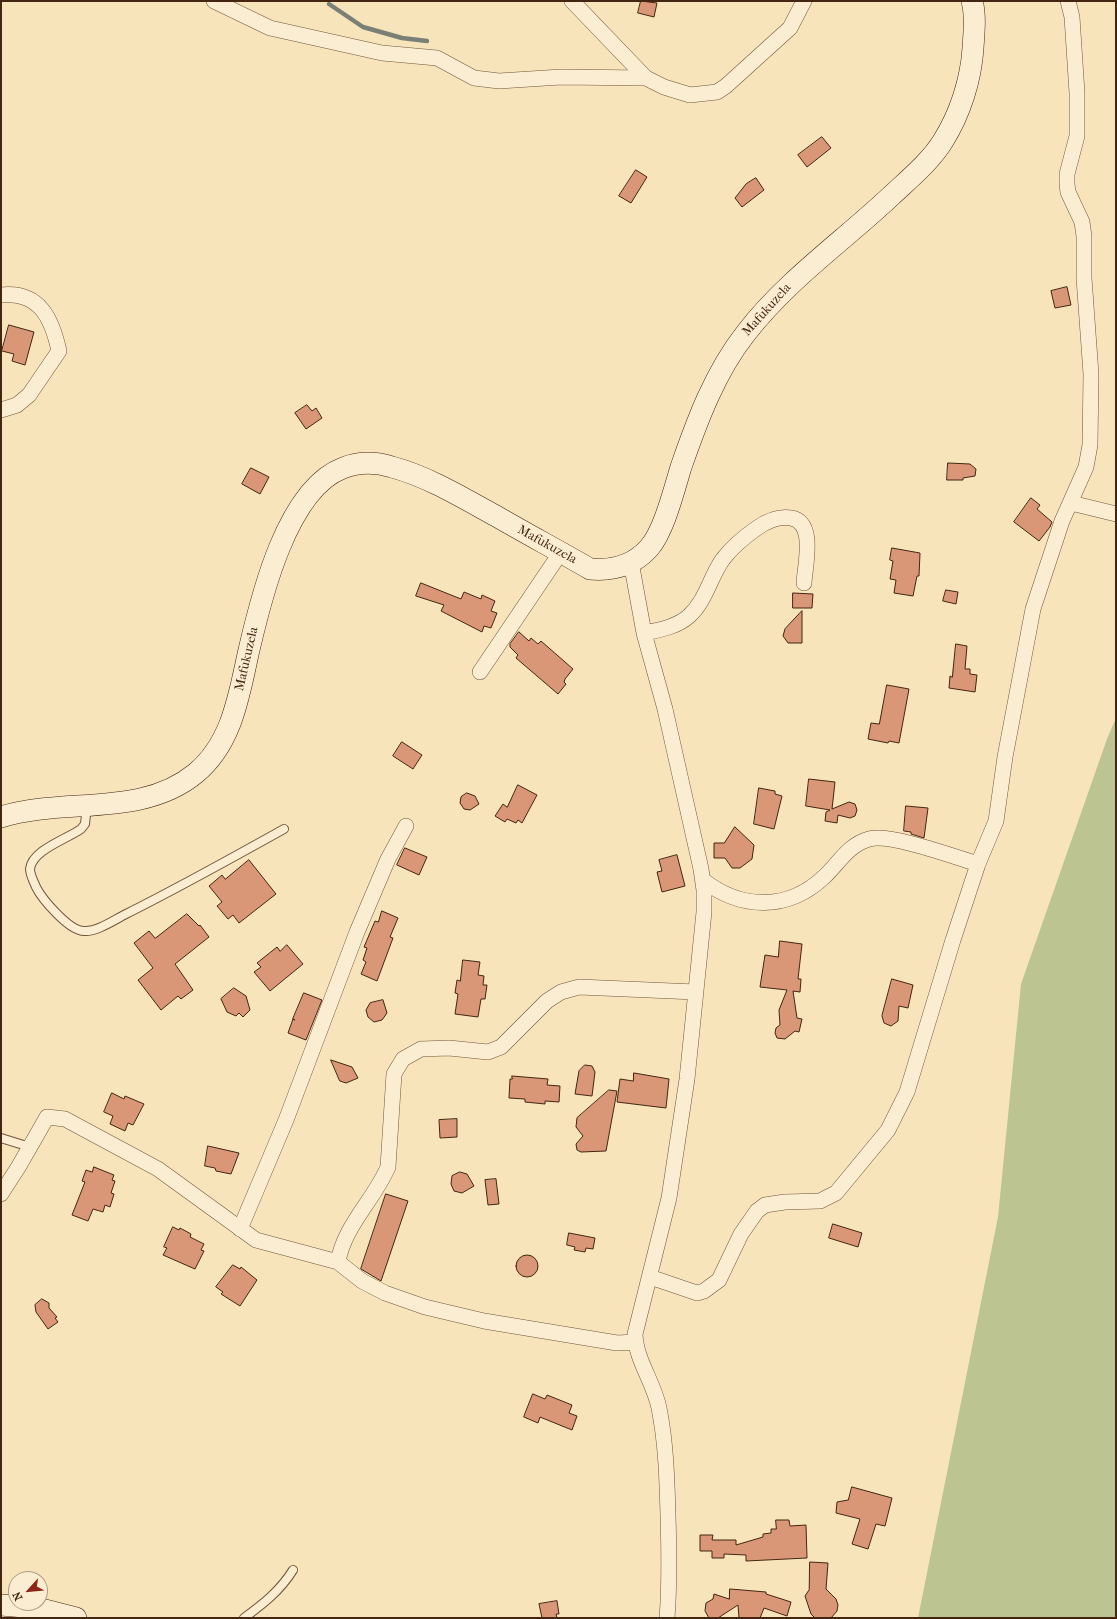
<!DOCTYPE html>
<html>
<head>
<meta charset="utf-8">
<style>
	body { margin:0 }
	#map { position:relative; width:1117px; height:1619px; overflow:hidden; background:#f7e4ba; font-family:"IM FELL French Canon",serif }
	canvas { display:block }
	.frame { position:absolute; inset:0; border:2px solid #432511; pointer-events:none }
	.north { position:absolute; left:8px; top:1571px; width:40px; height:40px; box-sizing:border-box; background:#faedd2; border:1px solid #b19d85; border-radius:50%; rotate:243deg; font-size:11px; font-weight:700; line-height:16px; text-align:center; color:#432511 }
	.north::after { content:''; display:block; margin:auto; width:14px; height:18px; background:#8f2418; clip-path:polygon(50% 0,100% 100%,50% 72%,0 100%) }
</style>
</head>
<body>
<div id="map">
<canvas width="1117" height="1619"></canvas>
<div class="frame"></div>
<div class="north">N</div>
</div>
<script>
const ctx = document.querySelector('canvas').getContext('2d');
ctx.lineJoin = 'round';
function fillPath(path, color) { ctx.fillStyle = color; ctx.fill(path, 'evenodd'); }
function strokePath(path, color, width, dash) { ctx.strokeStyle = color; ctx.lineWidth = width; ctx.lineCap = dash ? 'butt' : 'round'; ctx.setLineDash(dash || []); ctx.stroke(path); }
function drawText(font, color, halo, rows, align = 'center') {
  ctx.font = font + ' "IM FELL French Canon",serif'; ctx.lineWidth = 3.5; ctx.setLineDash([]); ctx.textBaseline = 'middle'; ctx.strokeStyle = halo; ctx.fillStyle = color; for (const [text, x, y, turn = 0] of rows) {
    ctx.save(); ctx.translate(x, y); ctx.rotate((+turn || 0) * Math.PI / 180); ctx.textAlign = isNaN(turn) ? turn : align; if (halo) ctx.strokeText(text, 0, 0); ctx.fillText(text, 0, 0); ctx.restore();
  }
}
fillPath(new Path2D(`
	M1116 718V1618H918L998 1217 1021 984 1107 739Z`), '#bcc491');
strokePath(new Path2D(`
	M329 4 363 27 402 38 427 41`), '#7b8076', 4.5);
const building = new Path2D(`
	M641 1 657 3 654 17 638 13Z
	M822 137 831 148 807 167 798 155Z
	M636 170 647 177 631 203 619 196Z
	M756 178 764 190 742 207 735 198 746 184Z
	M1067 287 1071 305 1055 308 1051 291Z
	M9 325 34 332 25 365 12 361 14 354 2 351Z
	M307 405 312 411 316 408 322 418 306 429 295 413Z
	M948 463 970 464 976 469 975 476 963 478V480H947Z
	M251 468 269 477 260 494 242 484Z
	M1031 498 1040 505 1037 509 1052 522 1050 527 1039 541 1014 522Z
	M892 548 920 553 919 576H917L913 596 894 593 896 580 890 579 893 561 890 560Z
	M421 583 461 599 464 592 481 599 482 595 495 601 491 611 497 613 491 628 484 626 482 632 441 611 444 605 416 596Z
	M946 590 958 592 956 604 943 601Z
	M793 593 813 594 812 608H793Z
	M802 611V643H788L783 636 785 629Z
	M519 632 529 641 531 638 538 644 541 641 573 669 565 679 564 682 566 684 558 694 516 658 518 655 510 647V644Z
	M956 644 967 646 965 669H970V674L977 675 975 692 949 688 950 676 952 677Z
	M887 685 909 689 899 743 889 741 888 743 868 739 871 723 879 724Z
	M402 742 422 755 413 769 393 756Z
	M809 779 835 782 832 809 849 802 855 804 857 810 855 816 850 818 838 815 837 823 825 821 826 812 830 810 806 806Z
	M518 785 537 795 522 823 518 820 516 823 507 819 505 822 495 816 503 804 507 807Z
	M759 788 775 791V794L782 796 774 829 754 824Z
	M467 793 475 796 479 804 470 810 464 809 460 803 461 797Z
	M906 806 928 808 924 838 911 834V832L904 831Z
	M735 827 754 845 752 859 740 868H732L725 858H714V843H724Z
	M405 848 427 857 419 875 397 865Z
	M677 855 685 886 662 892 657 872 662 871 659 860Z
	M249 860 276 894 239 923 233 915 228 919 217 906 222 902 209 886 222 875 225 879Z
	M382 911 398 918 390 937 393 938 377 981 361 974 366 962 363 960 367 948 364 947 375 921 378 922Z
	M187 914 199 926 200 925 209 937 175 964 193 990 181 999 178 996 161 1010 138 980 153 968 134 943 149 931 155 938Z
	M780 941 802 944 798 979H801L800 992 793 991 797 1018 802 1019 799 1032 795 1031 785 1039 777 1038 775 1033 776 1028 780 1025 779 1010 787 990 760 987 765 955 778 957Z
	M287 945 303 964 270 991 254 972 261 967 257 963 277 947 280 951Z
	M463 960 480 962 478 975 484 976 483 985H487L485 999H481L478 1017 455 1014 458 994 455 993 457 980 460 981Z
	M892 979 913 985 908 1008 899 1006 898 1021 891 1026 884 1023 882 1016Z
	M234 988 246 996 250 1010 243 1017 239 1013 236 1016 227 1012 221 999Z
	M304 993 322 1000 306 1040 288 1033 293 1019 295 1020 293 1019Z
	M383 1000 387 1013 382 1020 374 1022 368 1017 366 1010 370 1003Z
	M331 1060 352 1067 358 1078 346 1083 340 1081Z
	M585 1065 592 1066 595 1072 592 1096 575 1094 579 1071Z
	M634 1073 669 1079 666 1108 617 1102 620 1079 633 1081Z
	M512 1076 548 1079 547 1085 560 1086 559 1102 545 1101V1104L525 1102V1099L509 1098 510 1079H512Z
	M609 1090 617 1091 606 1151 581 1152 577 1150 576 1144 583 1136 576 1127 577 1118Z
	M112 1093 124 1099 125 1096 144 1104 133 1125 128 1123 125 1131 110 1124 113 1116 104 1112Z
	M457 1119V1137L440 1138 439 1120Z
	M208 1146 239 1153 231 1174 216 1171 215 1168 205 1166Z
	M94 1167 114 1175 112 1180 115 1181 111 1193 114 1194 110 1207 105 1205 103 1212 93 1209 88 1221 72 1215 85 1182 82 1181 86 1170 92 1172Z
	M460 1172 467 1174 474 1186 462 1193 454 1191 451 1184 452 1176Z
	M496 1179 499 1204 488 1205 485 1180Z
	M386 1194 408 1201 381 1281 361 1269Z
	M833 1224 862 1233 858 1247 829 1238Z
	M173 1227 179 1230 180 1228 191 1234 190 1237 204 1244 201 1250 204 1251 195 1269 163 1255 167 1248 164 1247Z
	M569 1233 595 1238 593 1249 586 1248 585 1252 574 1250 575 1247 567 1245Z
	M516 1266a11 11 0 1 1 22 0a11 11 0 1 1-22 0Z
	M233 1265 240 1269 241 1267 257 1280 240 1306 221 1294 223 1292 216 1287Z
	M42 1299 49 1303V1308L57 1317 55 1318 58 1322 48 1329 36 1312 35 1305Z
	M533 1394 545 1399 547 1395 572 1405 569 1413 577 1416 572 1430 540 1417 538 1423 524 1417Z
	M852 1487 892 1498 885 1526 876 1524 868 1549 852 1544 860 1519 836 1513 837 1502 848 1500Z
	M776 1520H789L790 1526 806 1525 807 1558 746 1561V1555L724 1554V1558H712V1551H700V1535H713L712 1540H736V1545L763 1537V1534L771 1533V1529H776Z
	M810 1562 828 1563 826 1589 836 1599 838 1605 837 1611 831 1618H815L811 1614 805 1596 809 1590Z
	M730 1589 766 1592V1594L791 1602 787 1616 764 1608 760 1618H739L738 1605 718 1618H709L705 1611 706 1603 713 1599 714 1594 729 1599Z
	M557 1601 559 1614H556L557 1618H542L539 1604Z`);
fillPath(building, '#d99778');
strokePath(building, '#432511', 1);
const lane = new Path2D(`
	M87 805 85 824 81 829C67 839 32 850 30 869 30 875 34 882 36 887 42 899 69 931 84 931 97 932 114 920 126 914 180 887 232 858 284 829
	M1 1138 30 1147
	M244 1618C263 1604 280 1591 293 1570`);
const street = new Path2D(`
	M214 1 270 28 382 53 437 58 474 78 499 81 561 77 646 78
	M572 1 646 78 664 87 690 95 717 92 726 86 790 28 804 1
	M1 295C40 291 52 319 59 351L29 395 17 405 1 410
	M1071 503 1116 514
	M631 562 644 633 665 709 701 869 704 890V912L687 1079 669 1198 635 1334C636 1361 654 1382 659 1408 666 1443 667 1479 668 1515 669 1549 670 1583 667 1618
	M644 633C659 630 677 627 689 616 706 601 710 577 723 559 733 546 744 537 757 528 767 521 778 516 791 518 816 522 805 565 804 583
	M480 672 561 552
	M703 880C741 910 788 911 824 877 839 863 848 845 869 839 890 833 955 857 978 864
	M1 1194 19 1166 47 1117 65 1119 158 1169 256 1240 338 1262 362 1281 385 1293 425 1307 484 1321 617 1343 636 1342
	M240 1229 286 1120 357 932 388 859 406 826
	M338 1262C344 1226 374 1200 388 1167L394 1074 403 1059 421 1049 449 1048 488 1052 501 1047 547 1001 561 992 579 987 696 992
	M650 1277 697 1293 704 1291 719 1280 741 1234 757 1211 765 1205 785 1202 820 1201 836 1193 888 1130 907 1092 953 940 978 864 996 821 1005 757 1033 609 1062 521 1086 467 1090 445 1091 374 1084 278V236L1082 222 1068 192 1067 184V174L1077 136V93L1072 17 1068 1`);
const secondary = new Path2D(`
	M1 817C64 797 142 818 196 773 233 742 239 694 249 650 261 598 287 489 343 468 358 462 376 462 392 467 429 477 463 498 496 516 527 534 559 551 590 569 613 571 633 566 649 548 664 531 674 490 681 467 697 421 715 372 746 333 787 280 842 242 891 196 909 179 930 162 943 141 960 114 971 80 973 48 974 33 976 15 972 1
	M1 1605 37 1608 76 1618`);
strokePath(lane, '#70553b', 10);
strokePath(street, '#70553b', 16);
strokePath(secondary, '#432511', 22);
strokePath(lane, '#faedd2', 8);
strokePath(street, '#faedd2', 15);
strokePath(secondary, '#faedd2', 21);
drawText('13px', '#432511', '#faedd2', [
	["Mafukuzela",767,310,-48],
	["Mafukuzela",547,545,29],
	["Mafukuzela",247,659,-77]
]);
</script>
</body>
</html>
